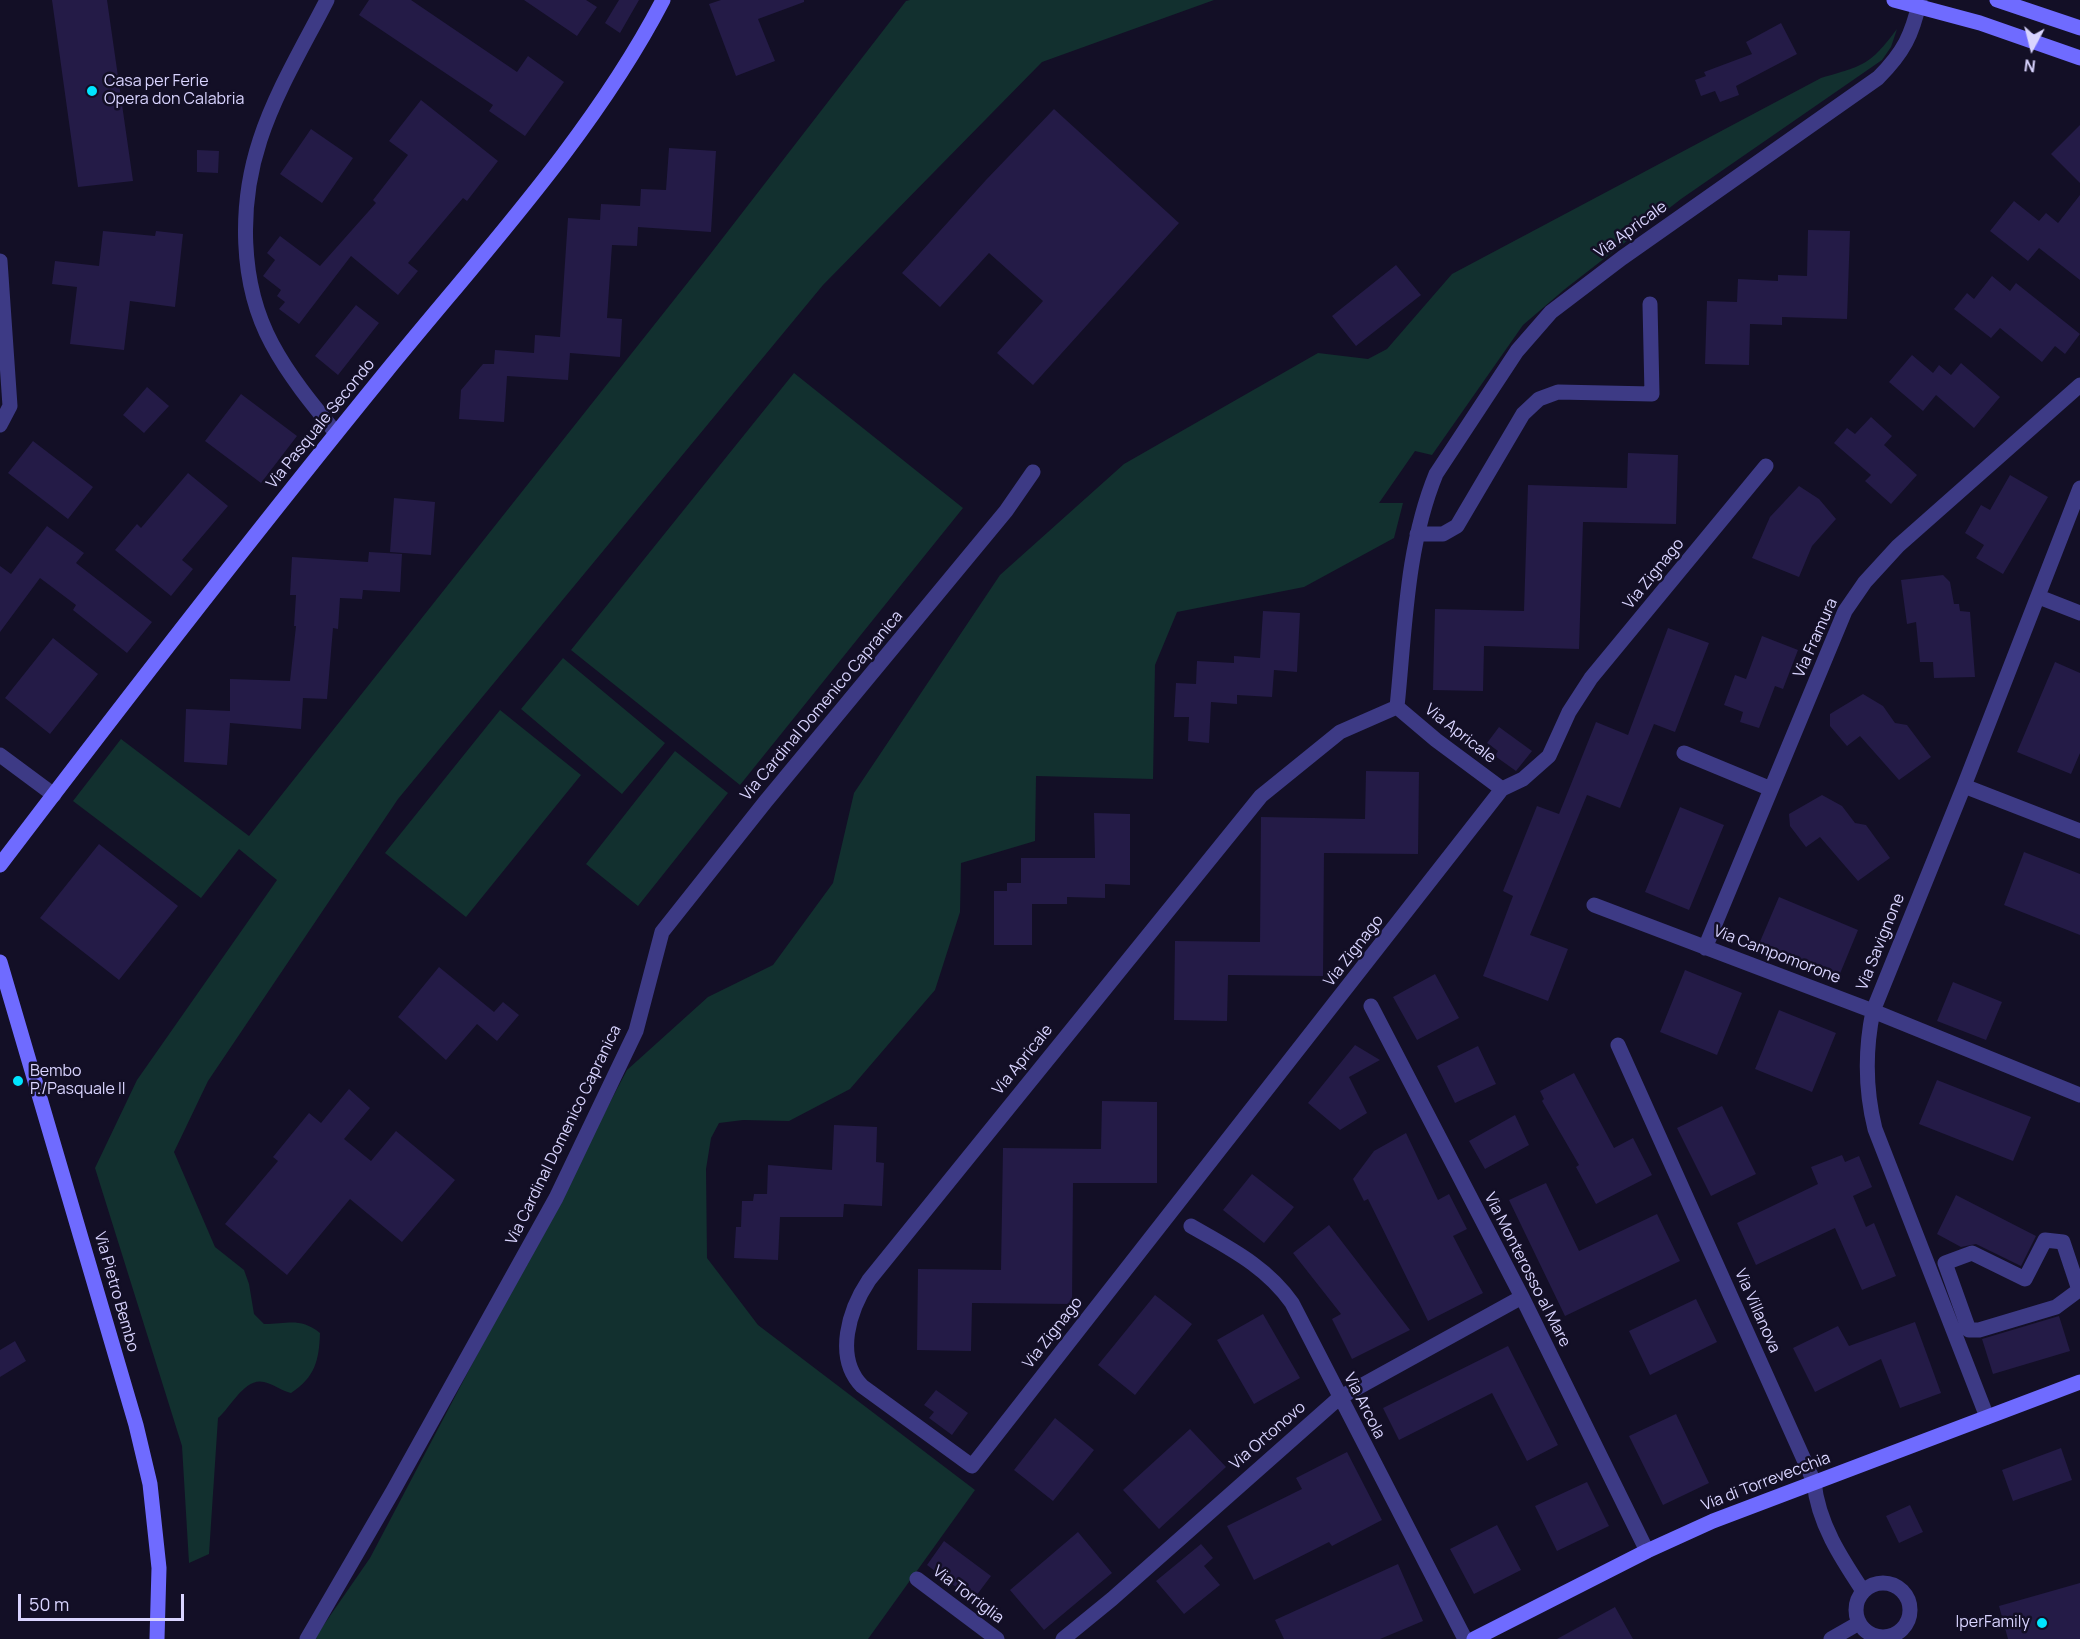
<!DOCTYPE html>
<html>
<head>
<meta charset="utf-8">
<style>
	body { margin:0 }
	#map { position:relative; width:2080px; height:1639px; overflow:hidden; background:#130f26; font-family:Manrope,sans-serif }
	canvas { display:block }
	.north { position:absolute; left:2002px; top:18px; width:60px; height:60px; -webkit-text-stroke:4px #130f26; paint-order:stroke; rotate:187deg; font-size:16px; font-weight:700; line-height:24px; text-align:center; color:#d9d4ff }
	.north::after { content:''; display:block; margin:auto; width:21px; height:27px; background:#d9d4ff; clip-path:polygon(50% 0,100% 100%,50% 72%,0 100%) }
	.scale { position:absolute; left:18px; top:1594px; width:166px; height:27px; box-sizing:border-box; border:3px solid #d9d4ff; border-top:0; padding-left:8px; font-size:18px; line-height:21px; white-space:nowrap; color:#d9d4ff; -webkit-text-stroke:4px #130f26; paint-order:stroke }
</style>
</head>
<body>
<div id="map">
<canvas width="2080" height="1639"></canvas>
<div class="north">N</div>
<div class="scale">50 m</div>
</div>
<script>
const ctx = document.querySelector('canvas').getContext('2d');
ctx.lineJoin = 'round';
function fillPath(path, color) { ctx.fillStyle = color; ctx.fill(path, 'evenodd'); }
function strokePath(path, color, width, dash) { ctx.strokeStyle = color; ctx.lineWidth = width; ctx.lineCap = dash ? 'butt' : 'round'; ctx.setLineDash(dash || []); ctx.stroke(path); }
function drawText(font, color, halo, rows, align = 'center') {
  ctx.font = font + ' Manrope,sans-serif'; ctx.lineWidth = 5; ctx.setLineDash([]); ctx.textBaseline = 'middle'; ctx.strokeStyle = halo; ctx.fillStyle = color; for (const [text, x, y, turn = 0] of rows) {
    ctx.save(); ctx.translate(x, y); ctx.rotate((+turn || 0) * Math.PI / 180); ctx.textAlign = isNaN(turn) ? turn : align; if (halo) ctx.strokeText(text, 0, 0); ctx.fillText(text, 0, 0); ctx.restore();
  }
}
fillPath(new Path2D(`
	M910 0H1214L1042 62 823 285 398 799 208 1081 174 1152 215 1247 244 1270 249 1284 254 1314 264 1324C288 1324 300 1317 320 1333 319 1361 315 1377 291 1393 282 1391 273 1384 264 1382 245 1377 231 1407 218 1418L209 1554 189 1563 182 1446 95 1168 137 1080 277 880 239 849 201 898 73 801 121 739 249 836 708 257 906 1Z
	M1897 29 1891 47 1882 60 1681 199 1565 289 1523 325 1432 455 1415 451 1379 503H1403L1394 538 1304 587 1177 612 1155 665 1153 779 1036 776 1035 841 961 863 960 912 935 990 850 1089 789 1121 743 1120 719 1123 711 1138 706 1169 707 1258 758 1325 975 1490 868 1639H314L370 1558 627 1070 708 997 773 965 833 883 854 793 1000 575 1124 464 1318 353 1368 359 1387 349 1452 274 1821 78C1865 65 1869 66 1897 29Z
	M794 373 963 508 740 785 571 650Z
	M563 658 665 743 622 794 521 709Z
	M500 710 581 775 466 917 385 853Z
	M675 751 728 793 638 906 586 864Z`), '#12302f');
fillPath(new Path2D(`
	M52 0H107L133 181 78 187Z
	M369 0H411L517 72 528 56 564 82 525 136 489 111 493 105 359 15Z
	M524 0H586L597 7 577 36Z
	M619 0H639L620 33 605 23Z
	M721 0H804V2L758 19 775 61 736 76 709 4Z
	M1781 23 1797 54 1736 86 1739 95 1720 102 1715 91 1701 96 1695 80 1706 76 1704 72 1752 54 1746 42Z
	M421 100 498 161 467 201 463 198 408 263 418 271 398 295 351 256 299 324 279 309 285 302 277 296 281 290 263 276 275 260 267 253 280 236 320 266 376 203 373 200 408 155 389 141Z
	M1054 109 1179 223 1033 385 997 353 1043 301 989 253 940 307 902 273 986 180Z
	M2080 125V183L2051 154Z
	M311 129 353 158 322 203 280 174Z
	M669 148 716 151 711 232 638 227 637 246 612 245 607 318 622 319 620 357 570 353 568 380 507 376 504 422 459 419 461 390 483 364H494L495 350 534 353 535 335 560 337 568 218 600 220 601 204 640 206 641 189 666 190Z
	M197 150 219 151 218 173 197 172Z
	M2080 195V280L2039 248 2028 261 1990 231 2014 201 2039 221 2046 213 2058 223Z
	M1808 230 1850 231 1847 319 1782 317V325L1750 324 1749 365 1705 364 1707 301 1737 302 1738 279 1778 281V275L1807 276Z
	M103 231 155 236 156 231 183 234 175 307 130 301 124 350 70 344 77 287 52 284 55 261 99 266Z
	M1396 265 1421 295 1356 346 1332 316Z
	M1992 276 2010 291 2016 283 2080 334 2065 354 2055 346 2042 362 2000 328 1991 338 1954 309 1967 293 1974 299Z
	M356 305 379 323 338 375 315 356Z
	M1912 355 1933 373 1939 365 1951 375 1961 363 2000 397 1974 428 1936 395 1923 411 1889 382Z
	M147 387 169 406 144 433 123 415Z
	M241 394 297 436 261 483 205 441Z
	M1871 417 1892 436 1884 445 1917 475 1891 504 1865 481 1871 475 1834 443 1847 428 1855 434Z
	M33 441 93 487 68 519 8 473Z
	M1628 453 1678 455 1676 524 1583 522 1579 649 1484 646 1483 691 1433 690 1435 609 1524 611 1528 485 1627 488Z
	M188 473 228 506 182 560 193 569 171 596 115 550 137 524 141 528Z
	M2010 475 2048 497 2003 574 1976 558 1984 545 1965 533 1981 505 1990 510Z
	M1799 486 1819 499 1836 519 1812 546 1799 577 1752 558 1770 517Z
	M394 498 435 502 431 555 390 552Z
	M47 526 84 553 76 563 152 622 127 653 73 610 76 605 40 578 0 632V566L11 574Z
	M369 552 402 554 400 592 363 590 362 599 340 598 338 629 333 628 327 699 303 698 301 729 230 723 227 765 184 762 186 709 230 711V679L290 681 296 626H294L296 595H290L292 557 368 562Z
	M1943 575 1950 582 1954 604H1959L1960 611 1970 612 1975 677 1934 678 1933 662H1920L1916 622 1907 624 1901 580Z
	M1263 611 1300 613 1297 672 1274 670 1272 697 1237 695V704L1211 702 1209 743 1188 741 1189 717H1174L1176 683 1196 684 1197 661 1234 663V656L1260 658Z
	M1668 628 1709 643 1675 732 1654 724 1620 808 1587 795 1530 935 1568 949 1548 1001 1483 976 1513 896 1503 891 1537 806 1559 814 1596 722 1628 735Z
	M1762 636 1798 650 1783 689 1775 686 1759 728 1740 722 1743 712 1724 705 1735 675 1746 679Z
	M53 638 98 674 50 734 5 698Z
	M2055 662 2080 673V753L2071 774 2017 752Z
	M1863 694 1883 706 1895 723 1907 725 1931 757 1899 780 1860 736 1847 746 1830 726V714Z
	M1499 727 1532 751 1516 771 1495 756 1498 751 1487 743Z
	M1366 771 1419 772 1418 854 1324 853 1323 976 1228 975 1227 1021 1174 1020 1175 941 1260 942 1261 817 1365 819Z
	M1822 795 1842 806 1855 823 1866 825 1890 858 1858 881 1820 837 1806 847 1790 826 1789 814Z
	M1680 807 1724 825 1689 910 1645 892Z
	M1094 813 1130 814V885L1105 884V898L1067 897V904H1032V945H994V891H1007V883H1021V858H1095Z
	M99 844 178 906 119 980 40 918Z
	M2024 852 2080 874V935L2004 905Z
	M1779 897 1858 930 1839 976 1759 944Z
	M439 967 494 1012 503 1002 519 1015 497 1041 477 1024 446 1060 398 1017Z
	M1685 970 1742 993 1717 1055 1660 1032Z
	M1435 974 1459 1018 1417 1040 1393 997Z
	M1953 982 2002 1002 1986 1040 1937 1021Z
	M1779 1010 1836 1033 1812 1092 1755 1069Z
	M1355 1045 1380 1060 1349 1077 1367 1113 1340 1130 1308 1103Z
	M1478 1046 1496 1084 1455 1103 1437 1066Z
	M1574 1073 1614 1148 1633 1138 1652 1175 1596 1204 1576 1167 1579 1165 1542 1101 1544 1099 1540 1091Z
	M1937 1080 2031 1117 2013 1161 1919 1124Z
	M349 1089 370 1108 344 1139 371 1161 396 1131 455 1180 402 1242 350 1199 287 1275 225 1224 278 1161 273 1157 309 1113 321 1123Z
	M1102 1101 1157 1102V1183H1073L1072 1304 972 1303 971 1351 917 1350 918 1269 1001 1270 1003 1148 1101 1149Z
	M1722 1106 1756 1174 1711 1196 1677 1128Z
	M1515 1115 1529 1145 1485 1169 1469 1141Z
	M834 1125 877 1127 876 1162 884 1163 882 1206 844 1204 843 1217H780L778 1260 734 1258 736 1227H741L742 1201H753L754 1194H767L768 1165 832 1170Z
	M1406 1133 1438 1200 1449 1194 1467 1229 1453 1236 1483 1293 1428 1321 1368 1199 1364 1201 1353 1179 1374 1151Z
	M1842 1155 1845 1162 1859 1156 1872 1187 1853 1196 1866 1227 1874 1223 1896 1276 1862 1290 1835 1228 1756 1265 1737 1223 1818 1184 1811 1167Z
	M1252 1174 1294 1207 1264 1243 1223 1210Z
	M1546 1183 1579 1251 1657 1214 1680 1261 1565 1316 1509 1200Z
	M1956 1195 2036 1236 2021 1266 1976 1244 1961 1247 1937 1234Z
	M1329 1225 1410 1330 1352 1359 1332 1319 1341 1314 1293 1253Z
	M1155 1295 1192 1324 1135 1395 1098 1365Z
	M1696 1299 1717 1342 1650 1375 1629 1331Z
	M1263 1314 1300 1378 1254 1404 1217 1340Z
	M2059 1316 2070 1351 1993 1374 1982 1339Z
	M1915 1322 1941 1393 1900 1408 1881 1359 1815 1392 1793 1348 1838 1326 1849 1346Z
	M15 1341 26 1361 0 1377V1350Z
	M1508 1346 1558 1445 1527 1461 1492 1393 1399 1440 1383 1408Z
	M936 1390 968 1413 952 1435 929 1418 934 1412 924 1405Z
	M1676 1414 1709 1483 1663 1505 1629 1436Z
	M1055 1418 1094 1450 1053 1501 1014 1470Z
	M1190 1429 1226 1467 1159 1529 1123 1490Z
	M2061 1448 2072 1480 2013 1501 2002 1470Z
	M1347 1452 1382 1520 1332 1546 1329 1542 1254 1580 1227 1526 1302 1489 1296 1478Z
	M1587 1482 1609 1526 1557 1551 1535 1506Z
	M1910 1505 1923 1532 1899 1543 1886 1516Z
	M1497 1525 1521 1570 1474 1594 1450 1549Z
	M1078 1532 1112 1573 1044 1630 1010 1590Z
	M944 1541 991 1576 973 1600 927 1565Z
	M1201 1544 1213 1558 1204 1566 1220 1585 1184 1614 1156 1581Z
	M1398 1564 1423 1621 1380 1639H1284L1275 1620Z
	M2080 1583V1639H2008L1999 1606Z
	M1615 1607 1633 1639H1557Z`), '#241b47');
strokePath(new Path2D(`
	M327 0C304 45 276 91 260 140 239 204 239 283 272 344 289 376 313 405 336 433
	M0 261 10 406 0 425
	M1417 534H1443L1457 526 1523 414 1539 399 1558 392 1652 394 1650 304
	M2039 597 2080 613
	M1397 707 1340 732 1261 796 869 1280C849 1310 834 1357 862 1386L972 1466 1502 789 1523 779 1549 756 1569 712 1591 678 1766 466
	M1397 707C1405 630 1406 547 1436 474L1517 351 1551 312 1622 258 1878 78C1904 52 1912 35 1920 0
	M1397 707 1436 740 1502 789
	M1684 753 1771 789
	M0 755 54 795
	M1964 786 2080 831
	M1594 905 1873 1011 2080 1095
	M1705 948 1845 611 1865 582 1898 546 2080 385
	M1371 1006 1522 1297 1647 1551
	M1618 1045 1814 1482C1818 1523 1841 1558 1863 1591
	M1191 1226C1229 1248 1266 1266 1292 1303L1465 1639
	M2045 1240 2063 1242 2079 1290 2056 1307 1979 1330H1969L1945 1263 1972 1253 2025 1279Z
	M1987 1417 1875 1129C1865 1089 1865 1050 1873 1011L1964 786 2080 488
	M917 1579 997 1639
	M1856 1610a27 27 0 1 1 54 0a27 27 0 1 1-54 0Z
	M307 1639 393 1491 556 1198 636 1031 662 932 766 801 1006 511 1033 472
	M1063 1639 1112 1599 1339 1398 1522 1297
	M1831 1639 1859 1623`), '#3d3a85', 15);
strokePath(new Path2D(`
	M1894 0 1980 23 2080 58
	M1997 0 2080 28
	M0 865C126 699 254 534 385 373 481 255 593 135 663 0
	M0 962 136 1425 150 1484 159 1568 157 1639
	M1474 1639 1647 1551 1713 1521 2080 1382`), '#6f6bff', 15);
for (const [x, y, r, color] of [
	[92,91,6,"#00e5ff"],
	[18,1081,6,"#00e5ff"],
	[2042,1623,6,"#00e5ff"]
]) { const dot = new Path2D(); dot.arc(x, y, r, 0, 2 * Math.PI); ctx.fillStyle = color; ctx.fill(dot); strokePath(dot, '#130f26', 2); }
drawText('16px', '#d9d4ff', '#130f26', [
	["Casa per Ferie",104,82],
	["Opera don Calabria",104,100],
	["Bembo",30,1072],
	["P./Pasquale II",30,1090],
	["IperFamily",2030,1623,"right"]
], 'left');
drawText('16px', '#d9d4ff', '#130f26', [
	["Via Apricale",1631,230,-36],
	["Via Pasquale Secondo",321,424,-51],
	["Via Zignago",1654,574,-51],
	["Via Framura",1816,638,-66],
	["Via Cardinal Domenico Capranica",822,706,-50],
	["Via Apricale",1460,734,38],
	["Via Savignone",1881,942,-68],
	["Via Zignago",1354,951,-52],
	["Via Campomorone",1777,955,21],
	["Via Apricale",1023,1060,-51],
	["Via Cardinal Domenico Capranica",564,1135,-64],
	["Via Monterosso al Mare",1527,1270,63],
	["Via Pietro Bembo",116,1292,74],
	["Via Villanova",1757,1311,66],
	["Via Zignago",1053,1333,-52],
	["Via Arcola",1364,1406,63],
	["Via Ortonovo",1268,1436,-41],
	["Via di Torrevecchia",1766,1482,-21],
	["Via Torriglia",968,1595,37]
]);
</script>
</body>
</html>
